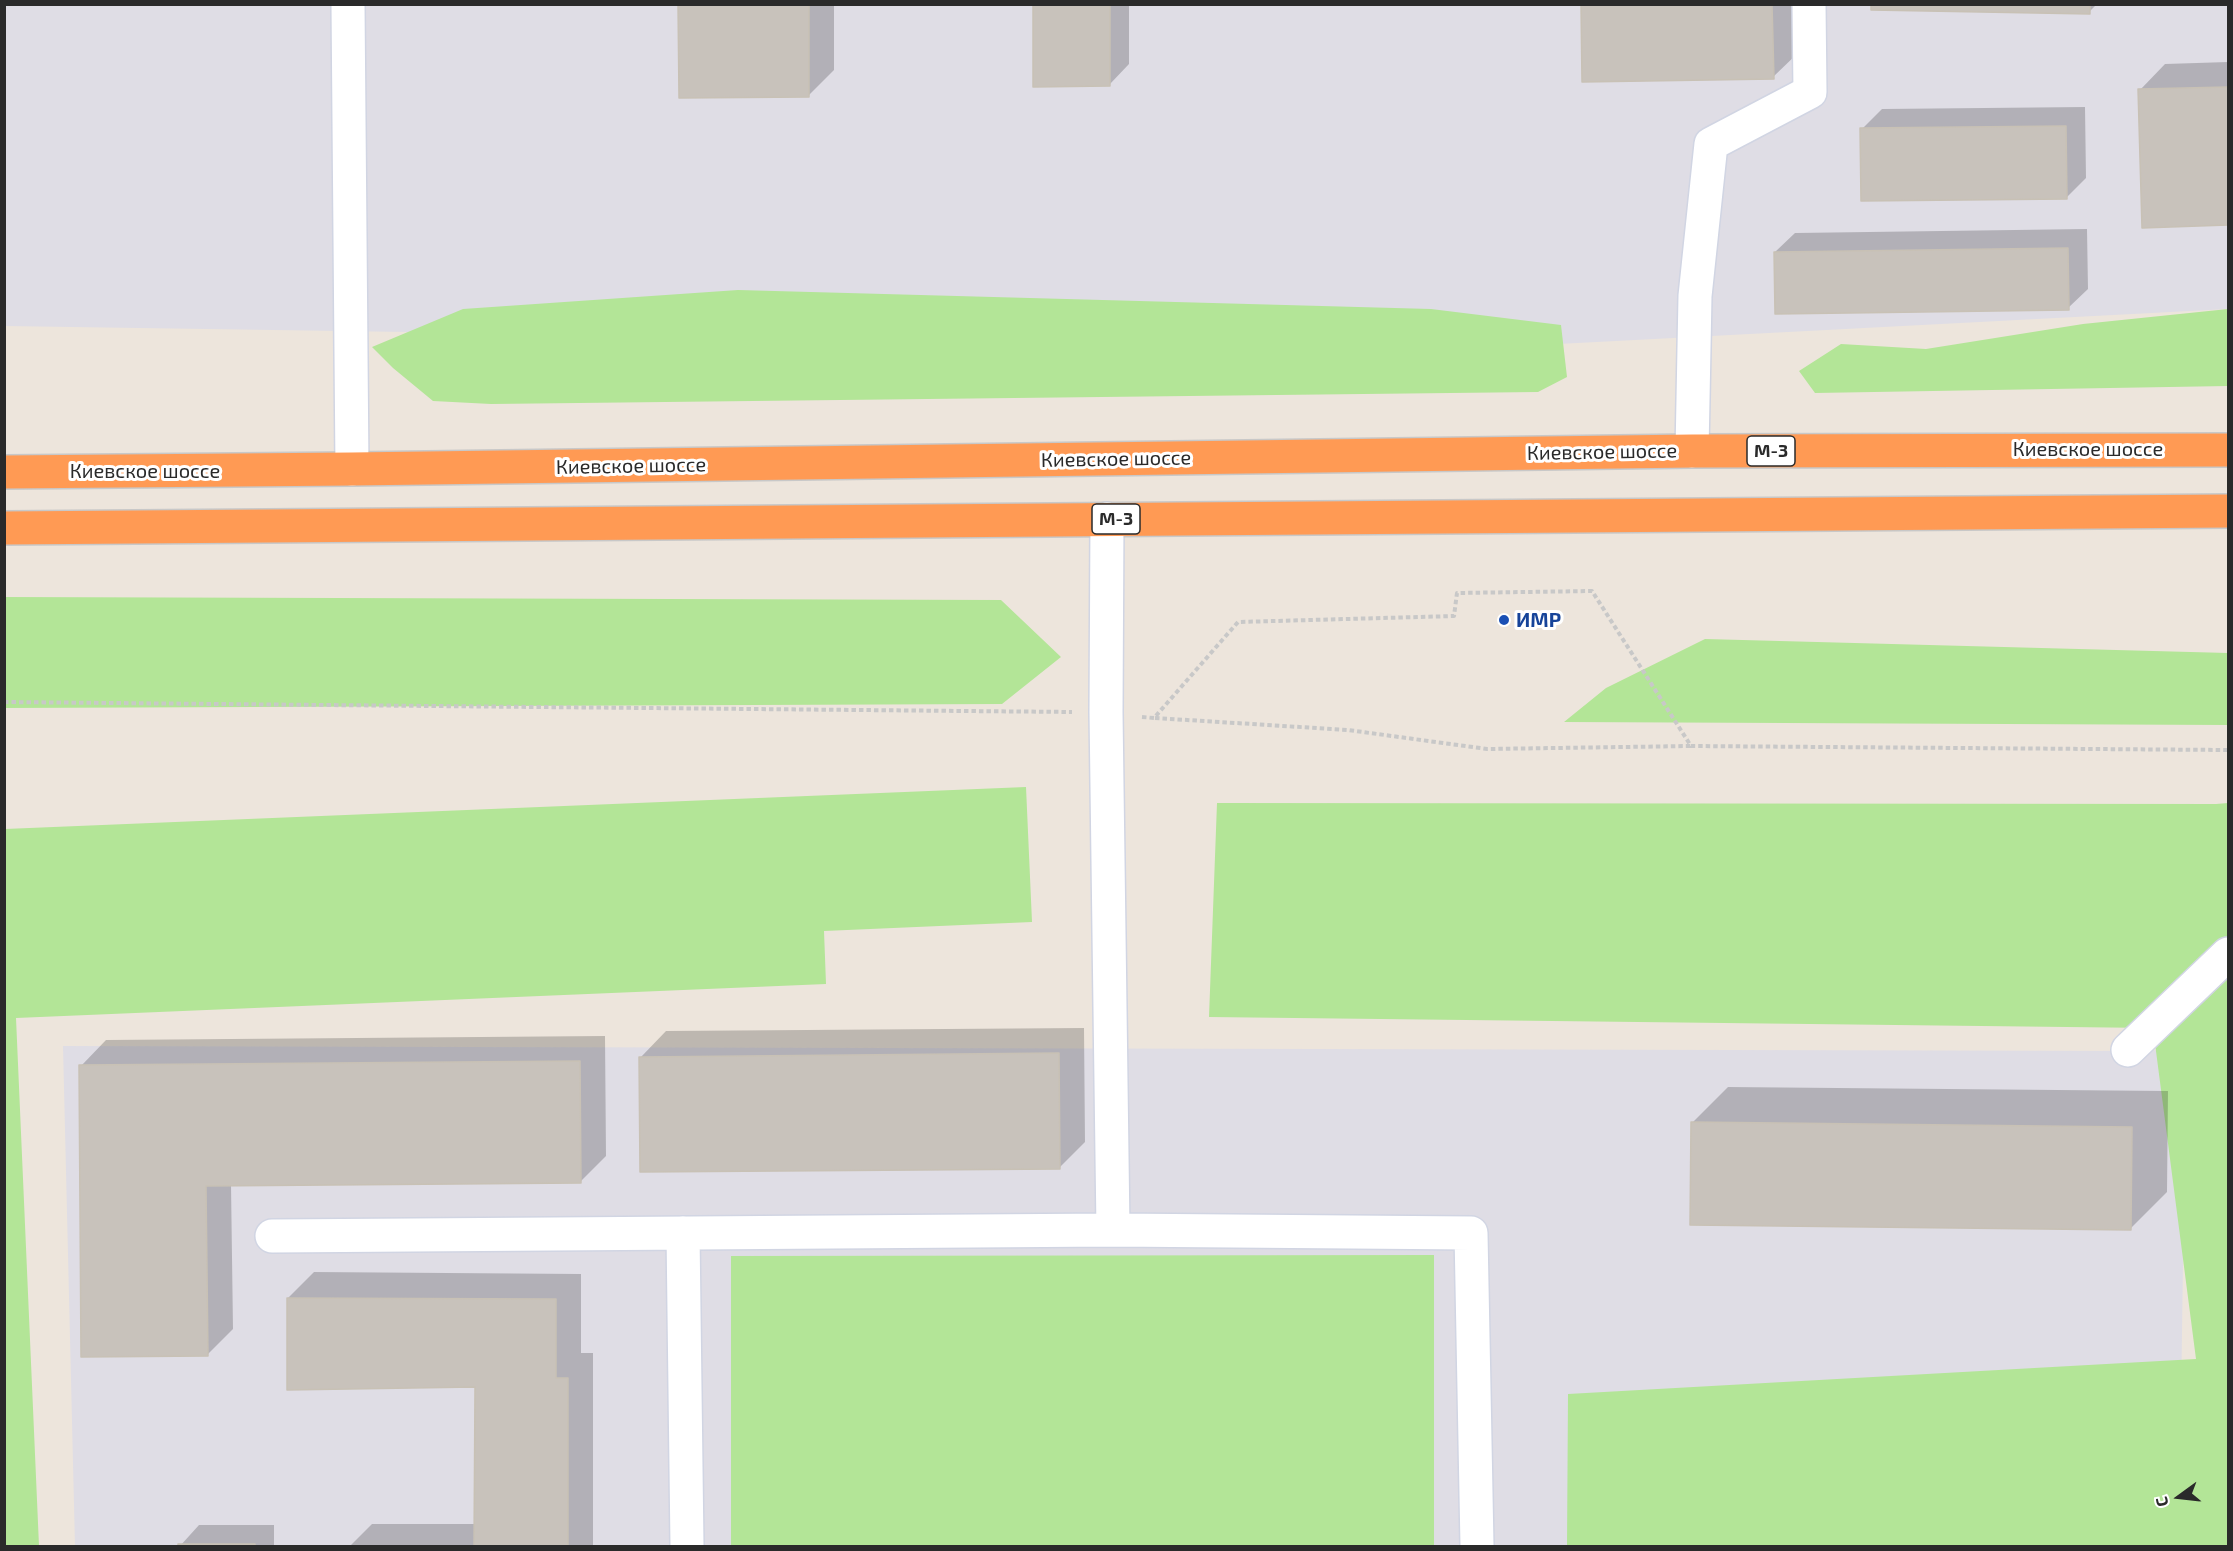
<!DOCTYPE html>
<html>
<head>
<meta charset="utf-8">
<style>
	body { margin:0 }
	#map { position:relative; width:2233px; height:1551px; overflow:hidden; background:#ede5dc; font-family:"Exo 2",sans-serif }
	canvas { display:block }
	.frame { position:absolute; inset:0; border:6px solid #2a2a2a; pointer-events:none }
	.north { position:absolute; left:2149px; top:1467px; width:60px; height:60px; -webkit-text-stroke:4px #fff; paint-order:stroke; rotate:255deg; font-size:16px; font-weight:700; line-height:24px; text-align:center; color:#2a2a2a }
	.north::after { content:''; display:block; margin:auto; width:21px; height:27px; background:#2a2a2a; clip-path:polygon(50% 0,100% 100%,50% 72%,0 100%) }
</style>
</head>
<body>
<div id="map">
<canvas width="2233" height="1551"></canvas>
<div class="frame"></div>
<div class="north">С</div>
</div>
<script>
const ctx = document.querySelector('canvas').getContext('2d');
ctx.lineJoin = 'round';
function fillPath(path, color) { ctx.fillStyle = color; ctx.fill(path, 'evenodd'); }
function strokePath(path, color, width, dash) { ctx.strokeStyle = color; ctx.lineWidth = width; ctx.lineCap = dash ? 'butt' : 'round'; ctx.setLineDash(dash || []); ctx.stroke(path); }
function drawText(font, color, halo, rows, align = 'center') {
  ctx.font = font + ' "Exo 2",sans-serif'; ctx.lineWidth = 6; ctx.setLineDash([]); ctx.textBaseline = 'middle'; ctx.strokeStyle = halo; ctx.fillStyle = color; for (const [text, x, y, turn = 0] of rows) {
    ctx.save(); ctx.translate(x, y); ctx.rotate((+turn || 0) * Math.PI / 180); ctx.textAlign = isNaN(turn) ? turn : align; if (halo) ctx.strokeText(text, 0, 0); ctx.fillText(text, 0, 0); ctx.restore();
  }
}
fillPath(new Path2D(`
	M5 5H2228V309L1482 348 5 326Z
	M63 1046 2146 1051 2186 1048 2179 1546H75Z`), '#dfdde5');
fillPath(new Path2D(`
	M738 290 1431 309 1561 325 1567 377 1538 392 491 404 433 401 393 368 372 347 463 309Z
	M2228 309V386L1815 393 1799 371 1841 344 1926 349 2083 324Z
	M4 597 1001 600 1061 657 1002 704 5 708Z
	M1705 639 2228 653V725L1564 722 1606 688Z
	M1026 787 1032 922 824 931 826 984 16 1018 39 1546H5V829Z
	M1217 803 2216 804 2228 803V1546H1567L1568 1394 2196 1359 2153 1028 1209 1017Z
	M1434 1255V1546H731V1256Z`), '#b3e597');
fillPath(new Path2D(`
	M680 4H834V70L808 96Z
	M1034 4H1129V64L1110 84Z
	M1582 4H1798L1799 52 1773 77Z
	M1873 4H2097L2089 12Z
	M2228 62V224L2144 226 2140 90 2165 64Z
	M2085 107 2086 178 2066 198 1862 129 1882 109Z
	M2087 229 2088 289 2068 308 1775 252 1795 233Z
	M1084 1028 1085 1142 1059 1168 641 1057 666 1031Z
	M605 1036 606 1156 580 1182 231 1184 233 1329 207 1355 81 1066 106 1040Z
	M1728 1087 2168 1091 2167 1192 2131 1228 1692 1123Z
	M314 1272 581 1274V1353H593V1546H350L372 1524H476V1385L288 1298Z
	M199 1525H274V1546H180Z`), '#0003');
const building = new Path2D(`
	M678 4H809V97L679 98Z
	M1033 4H1110V86L1033 87Z
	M1581 4H1772L1774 79 1582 82Z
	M1871 4H2090V14L1871 10Z
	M2228 87V225L2142 228 2138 89Z
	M2066 126 2067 199 1861 201 1860 128Z
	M2068 248 2069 310 1775 314 1774 252Z
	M1059 1053 1060 1169 640 1172 639 1057Z
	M580 1061 581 1183 206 1186 208 1356 81 1357 79 1065Z
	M1691 1122 2132 1127 2131 1230 1690 1225Z
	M287 1298 556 1299V1378H568V1546H474L475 1387 287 1390Z
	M178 1544H255V1546H178Z`);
fillPath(building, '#c8c2bb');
strokePath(building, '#c8c1b5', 1.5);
const minor = new Path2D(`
	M348 4 352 469
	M1692 451 1695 296 1711 144 1810 92 1809 4
	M1107 519 1106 712 1113 1230 1471 1233 1477 1546
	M2128 1050 2228 954
	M683 1233 687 1546
	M272 1236 1113 1230`);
const highway = new Path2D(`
	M4 472 352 469 1692 451 2228 450
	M4 528 2228 511`);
strokePath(minor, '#d1d5e3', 36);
strokePath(highway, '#c8c8c8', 36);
strokePath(new Path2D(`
	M4 702 1072 712
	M1142 717 1154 718 1238 622 1454 616 1457 593 1592 591 1691 746 2228 750
	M1155 718 1348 730 1487 749 1691 746`), '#c8c8c8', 4, [4.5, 3]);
strokePath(minor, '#fff', 33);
strokePath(highway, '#ff9a54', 33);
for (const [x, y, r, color] of [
	[1504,620,6,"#1a4fb4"]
]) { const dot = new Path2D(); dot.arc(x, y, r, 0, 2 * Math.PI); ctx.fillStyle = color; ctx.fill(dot); strokePath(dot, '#fff', 2); }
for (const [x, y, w] of [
	[1771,451,48],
	[1116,519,48]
]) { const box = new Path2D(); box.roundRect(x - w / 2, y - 15, w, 30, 4.5); ctx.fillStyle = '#fff'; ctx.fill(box); strokePath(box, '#2a2a2a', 1.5); }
drawText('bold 18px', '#2a2a2a', null, [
	["М-3",1771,451],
	["М-3",1116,519]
]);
drawText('20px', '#2a2a2a', '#fff', [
	["Киевское шоссе",2088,449],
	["Киевское шоссе",1602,452,-1],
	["Киевское шоссе",1116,459,-1],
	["Киевское шоссе",631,466,-1],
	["Киевское шоссе",145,471]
]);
drawText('bold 20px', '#164399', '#fff', [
	["ИМР",1516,620]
], 'left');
</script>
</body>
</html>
